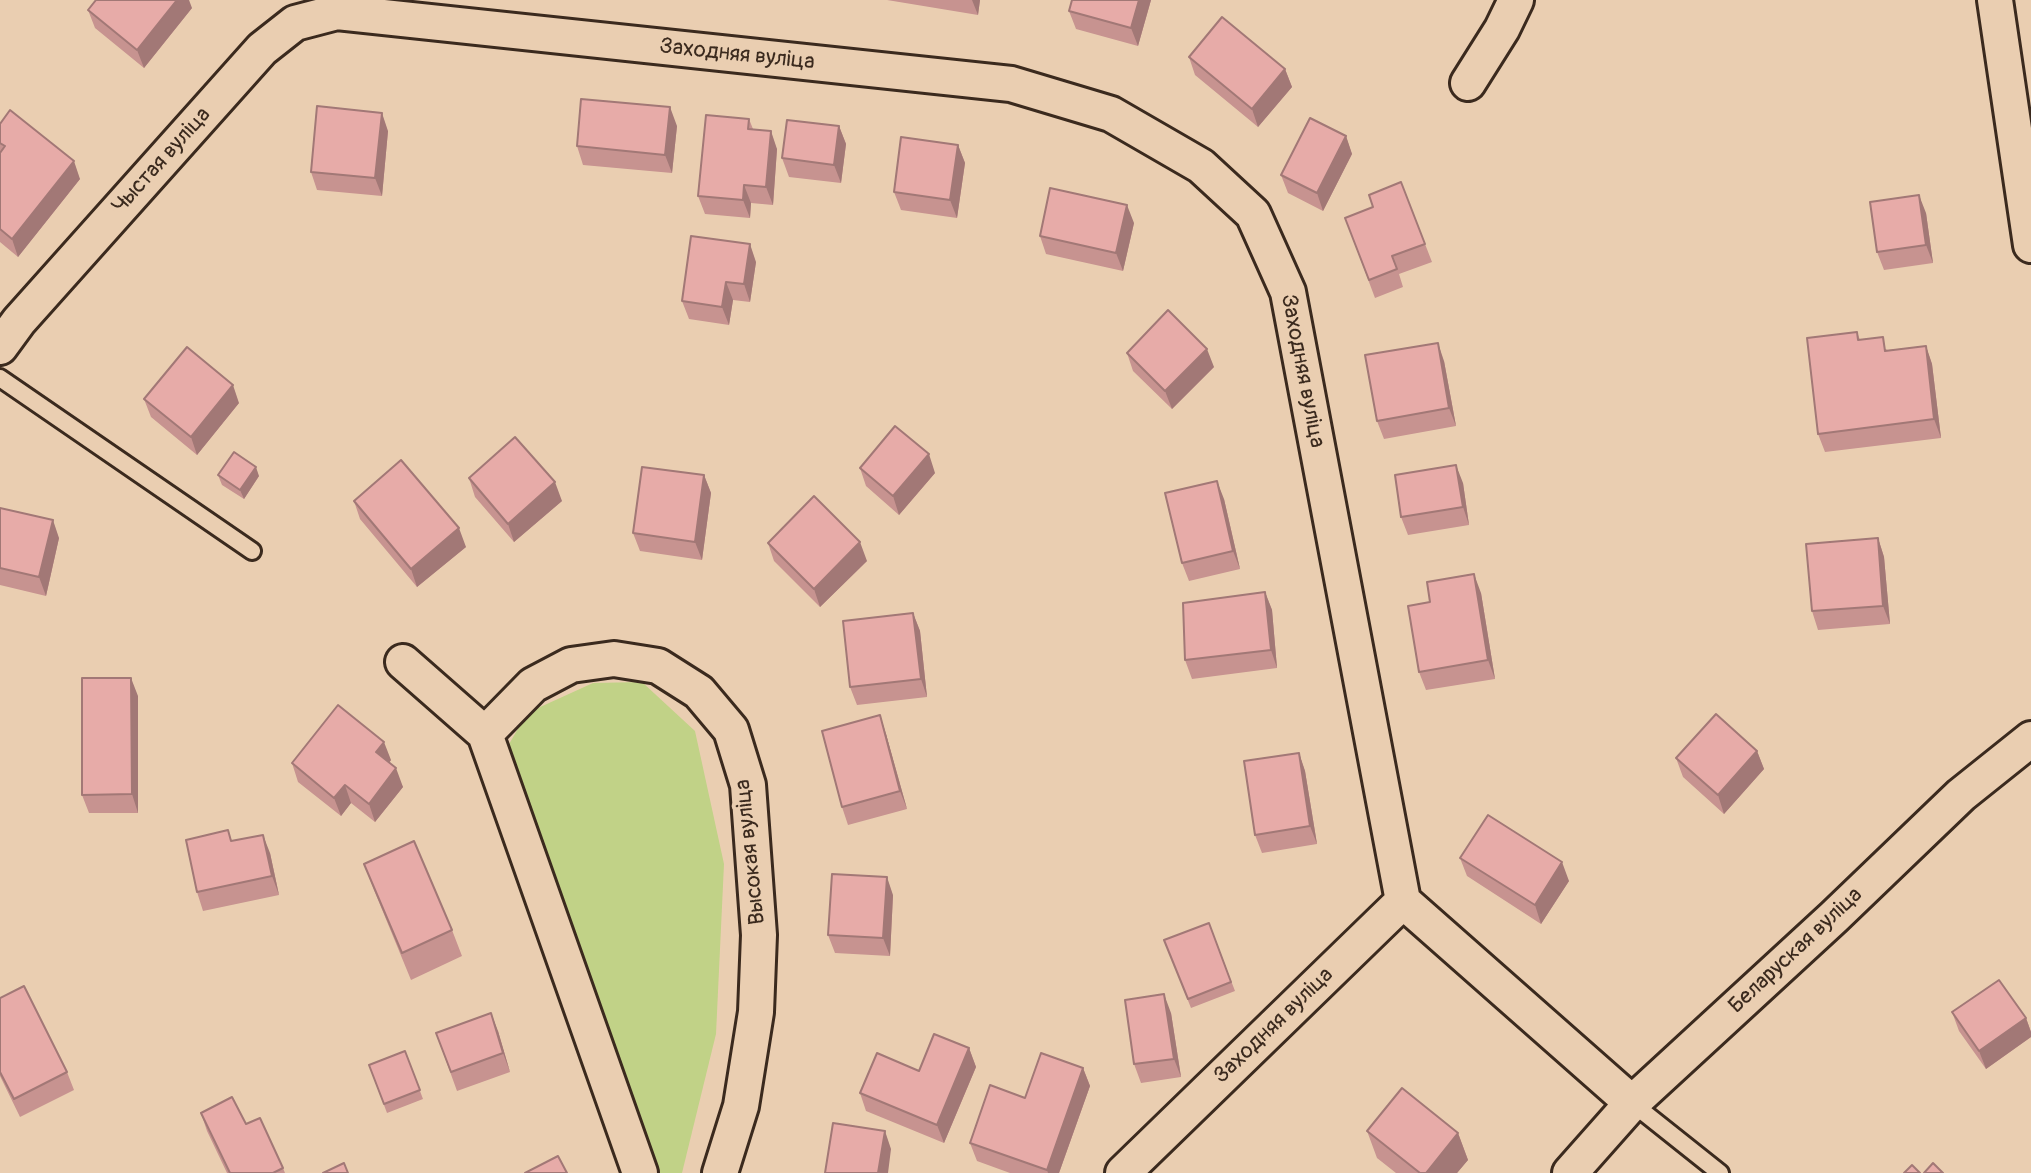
<!DOCTYPE html>
<html>
<head>
<meta charset="utf-8">
<style>
	body { margin:0 }
	canvas { display:block; background:#eaceb1 }
</style>
</head>
<body>
<canvas width="2031" height="1173"></canvas>
<script>
const ctx = document.querySelector('canvas').getContext('2d');
ctx.lineJoin = 'round';
function fillPath(path, color) { ctx.fillStyle = color; ctx.fill(path, 'evenodd'); }
function strokePath(path, color, width, dash) { ctx.strokeStyle = color; ctx.lineWidth = width; ctx.lineCap = dash ? 'butt' : 'round'; ctx.setLineDash(dash || []); ctx.stroke(path); }
function drawText(font, color, halo, rows, align = 'center') {
  ctx.font = font + ' Pangolin,sans-serif'; ctx.lineWidth = 8; ctx.setLineDash([]); ctx.textBaseline = 'middle'; ctx.strokeStyle = halo; ctx.fillStyle = color; for (const [text, x, y, turn = 0] of rows) {
    ctx.save(); ctx.translate(x, y); ctx.rotate((+turn || 0) * Math.PI / 180); ctx.textAlign = isNaN(turn) ? turn : align; if (halo) ctx.strokeText(text, 0, 0); ctx.fillText(text, 0, 0); ctx.restore();
  }
}
fillPath(new Path2D(`
	M642 682 695 731 724 864 716 1034 682 1173H648L490 777 527 713 593 683Z`), '#c1d287');
const service = new Path2D(`
	M0 378 252 551
	M1632 1103 1720 1173`);
const minor = new Path2D(`
	M1995 0 2031 245
	M1468 83 1502 29 1516 0
	M0 347 19 321 262 49 295 23 337 12 1011 84 1111 114 1201 166 1253 214 1288 292 1403 901 1123 1173
	M403 662 485 734
	M1403 901 1632 1103
	M640 1173 485 734 533 685 571 665 614 659 658 666 699 692 731 730 748 785 759 935 756 1012 741 1106 720 1173
	M1570 1173 1632 1103 1834 917 1961 795 2031 739`);
strokePath(service, '#3b2a1e', 22);
strokePath(minor, '#3b2a1e', 40);
strokePath(service, '#eaceb1', 16);
strokePath(minor, '#eaceb1', 34);
fillPath(new Path2D(`
	M887 0H980L978 15Z
	M1151 0 1138 46 1076 29 1069 11Z
	M192 8 144 68 95 28 88 10Z
	M1189 57 1285 69 1292 87 1258 127 1195 75Z
	M749 119 753 129 777 149 773 205 751 203 750 218 705 214 698 196Z
	M0 124 80 179 18 257 0 242Z
	M677 126 672 173 583 165 577 146Z
	M839 126 846 144 841 183 789 177 782 158Z
	M388 131 382 196 317 190 311 172Z
	M1346 136 1352 154 1323 211 1288 193 1281 175Z
	M958 145 965 163 957 218 901 210 894 192Z
	M1401 182 1432 262 1399 274 1403 287 1375 298 1345 218 1373 207Z
	M1926 213 1933 263 1884 270 1877 252Z
	M1134 223 1123 271 1046 254 1040 236Z
	M756 262 750 302 733 300 729 325 689 319 682 301Z
	M1857 332 1860 340 1888 350 1926 346 1932 364 1941 438 1825 452 1818 434Z
	M1127 353 1214 367 1172 409 1133 371Z
	M1444 361 1456 426 1384 439 1377 421Z
	M144 399 239 403 197 455 151 417Z
	M860 468 935 473 899 515 866 486Z
	M218 475 259 476 244 499 222 485Z
	M704 475 711 493 702 560 640 551 633 533Z
	M469 478 562 501 514 542 475 497Z
	M1463 483 1469 525 1408 535 1401 517Z
	M1224 499 1240 569 1189 581 1182 563Z
	M354 501 466 547 417 587 360 519Z
	M0 508 59 538 46 596 0 585Z
	M1878 538 1884 557 1890 624 1818 630 1812 611Z
	M768 543 867 561 820 607 774 561Z
	M1265 592 1272 610 1277 668 1192 679 1185 660Z
	M1481 593 1495 679 1426 690 1419 672 1430 602Z
	M913 613 920 631 927 697 857 705 850 687Z
	M138 696V813H89L82 795Z
	M886 734 907 809 848 825 842 807Z
	M1757 751 1764 769 1724 814 1683 777 1676 758Z
	M1299 753 1305 771 1317 844 1262 853 1255 835Z
	M391 760 389 763 403 787 375 822 351 803 341 816 298 782 292 763Z
	M232 841 270 853 279 895 203 911 197 892Z
	M1460 858 1569 881 1541 924 1467 876Z
	M364 864 452 930 462 956 411 980 374 890Z
	M893 895 890 956 835 953 828 935Z
	M1209 923 1235 991 1191 1008 1164 940Z
	M0 998 67 1072 74 1090 20 1117 0 1076Z
	M1952 1012 2026 1018 2031 1032V1037L1986 1069 1959 1031Z
	M1171 1013 1181 1077 1141 1083 1134 1064Z
	M498 1031 510 1072 457 1091 436 1033Z
	M969 1048 976 1067 944 1143 866 1111 860 1093 919 1071Z
	M405 1051 423 1099 387 1113 369 1065Z
	M1083 1068 1090 1086 1059 1173H1010L977 1161 970 1143 1025 1098Z
	M201 1113 246 1124 283 1168 285 1173H227L207 1131Z
	M1367 1131 1458 1133 1468 1160 1457 1173H1396L1377 1158Z`), '#c79390');
fillPath(new Path2D(`
	M177 0H189L192 8 144 68 137 50Z
	M972 0H980L978 15Z
	M1139 0H1151L1138 46 1131 28Z
	M1285 69 1292 87 1258 127 1252 109Z
	M670 107 677 126 672 173 665 155Z
	M382 113 388 131 382 196 375 178Z
	M839 126 846 144 841 183 834 165Z
	M771 131 777 149 773 205 766 187Z
	M1346 136 1352 154 1323 211 1317 193Z
	M958 145 965 163 957 218 950 200Z
	M74 161 80 179 18 257 12 239Z
	M744 185 751 203 750 218 743 200Z
	M1919 195 1926 213 1933 263 1926 245Z
	M1127 205 1134 223 1123 271 1116 253Z
	M750 244 756 262 750 302 744 284Z
	M726 282 733 300 729 325 722 307Z
	M1438 343 1444 361 1456 426 1449 408Z
	M1926 346 1932 364 1941 438 1934 419Z
	M1207 349 1214 367 1172 409 1165 391Z
	M233 385 239 403 197 455 191 437Z
	M929 454 935 473 899 515 893 496Z
	M1456 465 1463 483 1469 525 1463 507Z
	M256 467 259 476 244 499 240 490Z
	M704 475 711 493 702 560 695 542Z
	M1217 481 1224 499 1240 569 1233 551Z
	M555 482 562 501 514 542 508 524Z
	M53 520 59 538 46 596 39 577Z
	M459 528 466 547 417 587 411 569Z
	M1878 538 1884 557 1890 624 1883 606Z
	M860 542 867 561 820 607 814 589Z
	M1474 574 1481 593 1495 679 1488 660Z
	M1265 592 1272 610 1277 668 1271 650Z
	M913 613 920 631 927 697 921 679Z
	M131 678 138 696V813L132 794Z
	M880 715 886 734 907 809 900 791Z
	M384 742 391 760 383 771 376 752Z
	M1757 751 1764 769 1724 814 1718 795Z
	M1299 753 1305 771 1317 844 1310 826Z
	M396 768 403 787 375 822 369 804Z
	M345 785 351 803 341 816 334 798Z
	M263 835 270 853 279 895 272 876Z
	M1562 862 1569 881 1541 924 1535 905Z
	M887 877 893 895 890 956 883 938Z
	M1164 994 1171 1013 1181 1077 1174 1059Z
	M491 1013 498 1031 510 1072 503 1053Z
	M2026 1018 2031 1032V1037L1986 1069 1979 1051Z
	M969 1048 976 1067 944 1143 937 1125Z
	M1083 1068 1090 1086 1059 1173H1048L1047 1170Z
	M885 1131 891 1149 888 1173H878Z
	M1458 1133 1468 1160 1457 1173H1426Z`), '#a27876');
const building = new Path2D(`
	M96 0H177L137 50 88 10Z
	M1072 0H1139L1131 28 1069 11Z
	M1222 17 1285 69 1252 109 1189 57Z
	M581 99 670 107 665 155 577 146Z
	M317 106 382 113 375 178 311 172Z
	M10 110 74 161 12 239 0 229V153L5 146 0 143V124Z
	M706 115 749 119 748 129 771 131 766 187 744 185 743 200 698 196Z
	M1310 118 1346 136 1317 193 1281 175Z
	M787 120 839 126 834 165 782 158Z
	M901 137 958 145 950 200 894 192Z
	M1401 182 1425 244 1392 256 1397 269 1369 280 1345 218 1373 207 1369 195Z
	M1050 188 1127 205 1116 253 1040 236Z
	M1919 195 1926 245 1877 252 1870 202Z
	M691 236 750 244 744 284 726 282 722 307 682 301Z
	M1168 310 1207 349 1165 391 1127 353Z
	M1857 332 1858 340 1883 337 1885 351 1926 346 1934 419 1818 434 1807 338Z
	M1438 343 1449 408 1377 421 1365 355Z
	M187 347 233 385 191 437 144 399Z
	M895 426 929 454 893 496 860 468Z
	M515 437 555 482 508 524 469 478Z
	M234 452 256 467 240 490 218 475Z
	M401 460 459 528 411 569 354 501Z
	M1456 465 1463 507 1401 517 1395 475Z
	M642 467 704 475 695 542 633 533Z
	M1217 481 1233 551 1182 563 1165 493Z
	M814 496 860 542 814 589 768 543Z
	M0 508 53 520 39 577 0 568Z
	M1878 538 1883 606 1812 611 1806 544Z
	M1474 574 1488 660 1419 672 1408 606 1430 602 1427 582Z
	M1265 592 1271 650 1185 660 1183 603Z
	M913 613 921 679 850 687 843 621Z
	M82 678H131L132 794 82 795Z
	M338 705 384 742 376 752 396 768 369 804 345 785 334 798 292 763Z
	M1716 714 1757 751 1718 795 1676 758Z
	M880 715 900 791 842 807 822 731Z
	M1299 753 1310 826 1255 835 1244 761Z
	M1488 815 1562 862 1535 905 1460 858Z
	M228 830 231 841 263 835 272 876 197 892 186 840Z
	M414 841 452 930 402 953 364 864Z
	M832 874 887 877 883 938 828 935Z
	M1209 923 1231 982 1188 999 1164 940Z
	M1999 980 2026 1018 1979 1051 1952 1012Z
	M24 986 67 1072 14 1099 0 1072V998Z
	M1164 994 1174 1059 1134 1064 1125 1000Z
	M491 1013 503 1053 451 1072 436 1033Z
	M934 1034 969 1048 937 1125 860 1093 877 1053 919 1071Z
	M405 1051 420 1090 384 1104 369 1065Z
	M1041 1053 1083 1068 1047 1170 970 1143 990 1085 1025 1098Z
	M1402 1088 1458 1133 1426 1173H1420L1367 1131Z
	M232 1097 246 1124 260 1118 283 1168 273 1173H230L201 1113Z
	M833 1123 885 1131 878 1173H825Z
	M558 1156 567 1173H525Z
	M344 1163 348 1173H323Z
	M1933 1163 1943 1173H1924Z
	M1912 1165 1920 1173H1904Z`);
fillPath(building, '#e7aba8');
strokePath(building, '#a27876', 2);
drawText('22px', '#3b2a1e', '#eaceb1', [
	["Заходняя вуліца",737,55,6],
	["Чыстая вуліца",162,161,-48],
	["Заходняя вуліца",1302,371,79],
	["Высокая вуліца",751,852,-96],
	["Беларуская вуліца",1796,951,-43],
	["Заходняя вуліца",1274,1026,-44]
]);
</script>
</body>
</html>
